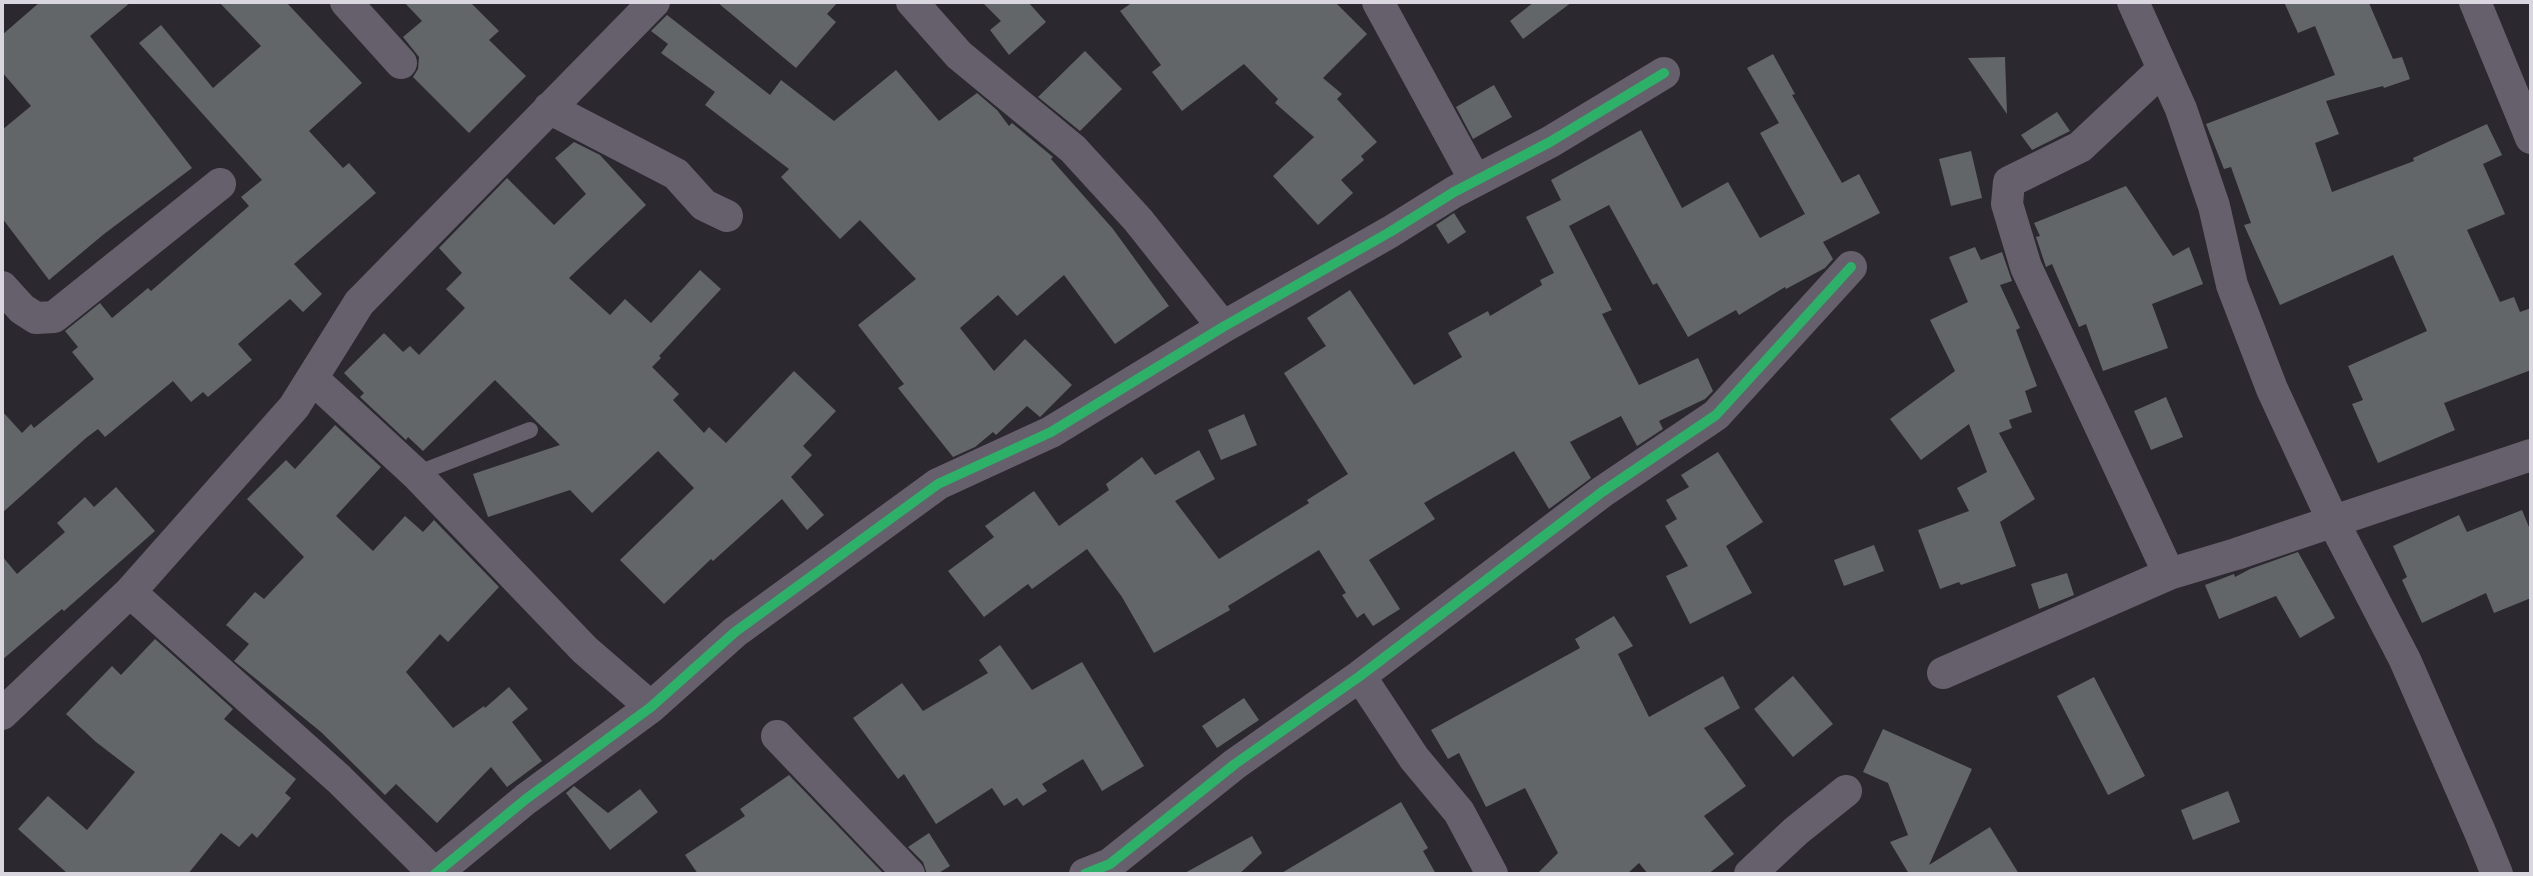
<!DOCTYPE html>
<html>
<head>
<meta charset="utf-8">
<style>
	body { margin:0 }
	#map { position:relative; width:2533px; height:876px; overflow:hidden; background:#2c2830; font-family:Merriweather,serif }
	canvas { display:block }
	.frame { position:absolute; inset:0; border:4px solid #dad6e0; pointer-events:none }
</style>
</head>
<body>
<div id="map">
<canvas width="2533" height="876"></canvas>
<div class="frame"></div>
</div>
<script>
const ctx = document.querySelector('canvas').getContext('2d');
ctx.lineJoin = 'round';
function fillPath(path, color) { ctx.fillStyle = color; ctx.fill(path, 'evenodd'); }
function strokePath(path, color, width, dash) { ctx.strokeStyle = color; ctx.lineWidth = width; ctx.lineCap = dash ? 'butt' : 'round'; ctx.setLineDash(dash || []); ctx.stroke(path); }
fillPath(new Path2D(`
	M40 2H131L90 36 192 168 104 234 49 280 2 218V130L31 106 2 72V35Z
	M219 2H286L362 83 309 131 343 168 349 163 376 193 294 264 322 294 303 312 290 299 238 344 252 360 208 397 203 392 191 402 173 381 105 437 98 429 86 438 2 513V411L22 433 31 424 34 428 94 379 72 352 78 347 65 331 100 303 112 318 148 288 151 291 249 206 241 197 262 180 139 43 161 25 213 88 261 46Z
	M404 2H470L499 31 489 40 526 76 469 133 413 77 418 69 419 57 403 37 422 21Z
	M717 2H838L827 14 836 22 796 68Z
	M982 2H1028L1046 22 1009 55 990 30 1001 21Z
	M1133 2H1335L1367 34 1323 78 1342 94 1337 99 1377 142 1361 156 1364 160 1341 180 1353 193 1318 225 1273 176 1314 137 1275 103 1278 99 1244 64 1182 111 1152 72 1161 65 1120 11Z
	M1534 2H1572L1523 39 1510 21Z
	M2284 2H2372L2369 3 2393 59 2402 57 2410 79 2384 88 2383 86 2326 101 2339 134 2315 143 2332 192 2414 161 2413 158 2487 124 2502 155 2483 164 2505 214 2467 230 2500 302 2514 297 2520 312 2531 308V370L2444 403 2455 430 2378 463 2352 404 2363 400 2348 366 2427 331 2393 255 2280 305 2244 225 2251 223 2231 167 2224 169 2206 124 2335 75 2315 26 2298 33Z
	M667 15 770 95 781 80 834 121 896 70 939 121 977 93 997 110 1009 126 1012 123 1053 157 1051 159 1113 229 1169 306 1115 344 1064 275 1017 316 998 295 960 328 994 371 1025 339 1072 385 1040 417 1027 406 996 435 993 432 975 447 953 457 898 388 904 384 858 325 916 279 860 220 840 239 781 177 789 169 705 105 715 92 661 53 668 44 651 31Z
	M1085 51 1122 89 1080 131 1038 97Z
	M1773 54 1795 94 1792 95 1842 183 1859 174 1880 213 1823 242 1833 259 1825 268 1786 289 1785 287 1739 315 1736 310 1688 337 1657 283 1653 285 1609 205 1569 226 1612 310 1602 314 1639 385 1698 358 1713 391 1705 399 1659 421 1663 429 1637 446 1621 416 1570 442 1591 478 1549 509 1514 451 1424 503 1435 519 1369 560 1400 609 1373 626 1364 613 1357 618 1342 595 1346 593 1319 550 1228 606 1230 610 1154 653 1122 597 1087 549 1032 589 1028 584 984 617 948 571 994 537 985 526 1034 491 1059 526 1109 490 1106 484 1142 457 1155 475 1199 450 1215 479 1175 501 1219 559 1309 503 1307 500 1348 474 1284 373 1326 346 1307 318 1350 290 1414 385 1462 357 1448 333 1488 311 1490 316 1542 285 1540 280 1554 273 1526 217 1561 200 1551 180 1641 130 1682 208 1728 182 1760 238 1805 214 1760 133 1779 123 1747 68Z
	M2005 57 2007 114 1968 58Z
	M1494 85 1512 117 1473 139 1456 107Z
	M2057 112 2070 131 2032 150 2021 135Z
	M574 142 600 155 646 205 569 278 610 315 625 299 651 323 700 270 721 289 659 356 661 358 652 367 679 394 673 400 704 433 709 427 726 443 794 371 836 411 803 446 812 455 791 477 824 515 807 530 782 499 713 561 711 559 664 604 620 560 694 488 658 451 592 513 570 490 488 517 473 474 560 445 495 380 423 451 408 437 406 440 360 397 364 393 344 373 384 333 403 352 410 346 419 355 465 308 446 289 462 273 439 248 507 178 554 225 586 194 555 158Z
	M1971 151 1982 198 1951 206 1939 159Z
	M2126 186 2173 256 2189 247 2203 284 2152 304 2168 348 2103 371 2086 324 2079 327 2052 264 2046 267 2036 237 2040 236 2034 223Z
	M1454 213 1466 232 1448 244 1436 225Z
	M1975 247 1981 260 2002 252 2012 281 2000 285 2020 328 2016 330 2037 386 2025 391 2032 412 2009 420 2012 428 1999 433 2035 499 2000 522 2016 566 1961 585 1959 582 1940 589 1918 530 1969 511 1957 488 1987 472 1969 424 1921 460 1890 419 1955 371 1930 320 1968 302 1949 257Z
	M2166 397 2183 437 2151 450 2134 411Z
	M1244 414 1257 445 1221 460 1208 430Z
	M335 425 381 467 336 516 373 551 405 516 423 532 434 520 499 587 448 642 440 634 406 672 453 728 484 706 485 708 509 687 528 709 512 722 542 761 507 787 491 767 437 823 396 784 385 795 321 732 234 661 249 644 226 625 255 592 264 599 304 557 247 499 286 460 295 469Z
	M1718 452 1763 522 1726 546 1752 593 1690 624 1666 576 1688 566 1665 526 1677 519 1666 500 1689 487 1681 475Z
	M116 487 155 531 64 611 62 609 2 660V556L17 574 65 532 57 523 85 497 94 507Z
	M2522 510 2531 532V598L2494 613 2486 593 2422 623 2402 580 2407 577 2393 546 2459 515 2467 532Z
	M1874 545 1884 571 1844 586 1834 560Z
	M2298 552 2335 618 2300 638 2276 596 2219 619 2205 585 2234 574 2235 577 2250 569Z
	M2067 573 2074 595 2039 609 2031 584Z
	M1614 616 1633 646 1618 654 1649 717 1723 676 1740 708 1704 728 1746 786 1704 816 1734 854 1708 874H1648L1639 863 1627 874H1537L1558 853 1525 788 1486 807 1459 753 1448 759 1431 730 1580 648 1575 639Z
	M155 639 233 709 224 719 296 779 285 793 291 798 257 838 252 833 239 847 221 833 188 874H68L18 829 48 796 87 830 135 772 96 742 66 714 112 666 121 675Z
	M1000 645 1032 690 1082 662 1144 766 1102 791 1083 759 1042 784 1047 791 1023 806 1017 798 1004 806 992 788 936 824 904 774 898 779 853 718 902 683 923 711 988 673 979 660Z
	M1793 676 1833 724 1793 757 1754 709Z
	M2094 677 2145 776 2108 795 2057 696Z
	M1244 698 1259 720 1217 748 1202 726Z
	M1883 729 1972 769 1929 865 1990 827 2019 874H1909L1890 842 1908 835 1888 783 1863 772Z
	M789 775 884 874H698L685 855 745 816 740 809Z
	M574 786 608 813 640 789 658 812 610 850 566 793Z
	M2228 791 2240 822 2193 840 2181 810Z
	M1401 802 1428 848 1423 851 1436 874H1280Z
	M929 833 950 866 937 874H927L923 862 908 847Z
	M1252 836 1262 853 1239 874H1183Z`), '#626668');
strokePath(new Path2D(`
	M416 474 530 430`), '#66606d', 16);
strokePath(new Path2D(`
	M346 2 401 63
	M912 2 959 55 1073 149 1138 220 1223 327
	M1378 2 1475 180
	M2133 2 2181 109 2214 206 2232 285 2272 389 2333 521 2405 660 2480 832 2497 874
	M2475 2 2531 138
	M2162 70 2080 147 2009 182 2007 204 2026 267 2169 574
	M549 108 676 174 704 205 727 216
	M2 287 22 309 36 318 54 317 220 184
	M312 378 416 474 585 650 651 707
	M130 592 339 779 435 874
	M1943 673 2169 574 2236 554 2531 455
	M1360 676 1414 758 1459 812 1492 874
	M2 714 130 592 294 407 359 303 654 2
	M777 736 909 874
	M435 874 526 799 651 707 735 632 938 484 1051 432 1223 327 1390 232 1454 192 1550 142 1664 73
	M1085 874 1110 864 1235 764 1360 676 1602 492 1716 415 1851 267
	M1750 874 1796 831 1846 791`), '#66606d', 32);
strokePath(new Path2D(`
	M435 874 526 799 651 707 735 632 938 484 1051 432 1223 327 1390 232 1454 192 1550 142 1664 73
	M1085 874 1110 864 1235 764 1360 676 1602 492 1716 415 1851 267`), '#2db169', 10);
</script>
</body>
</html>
